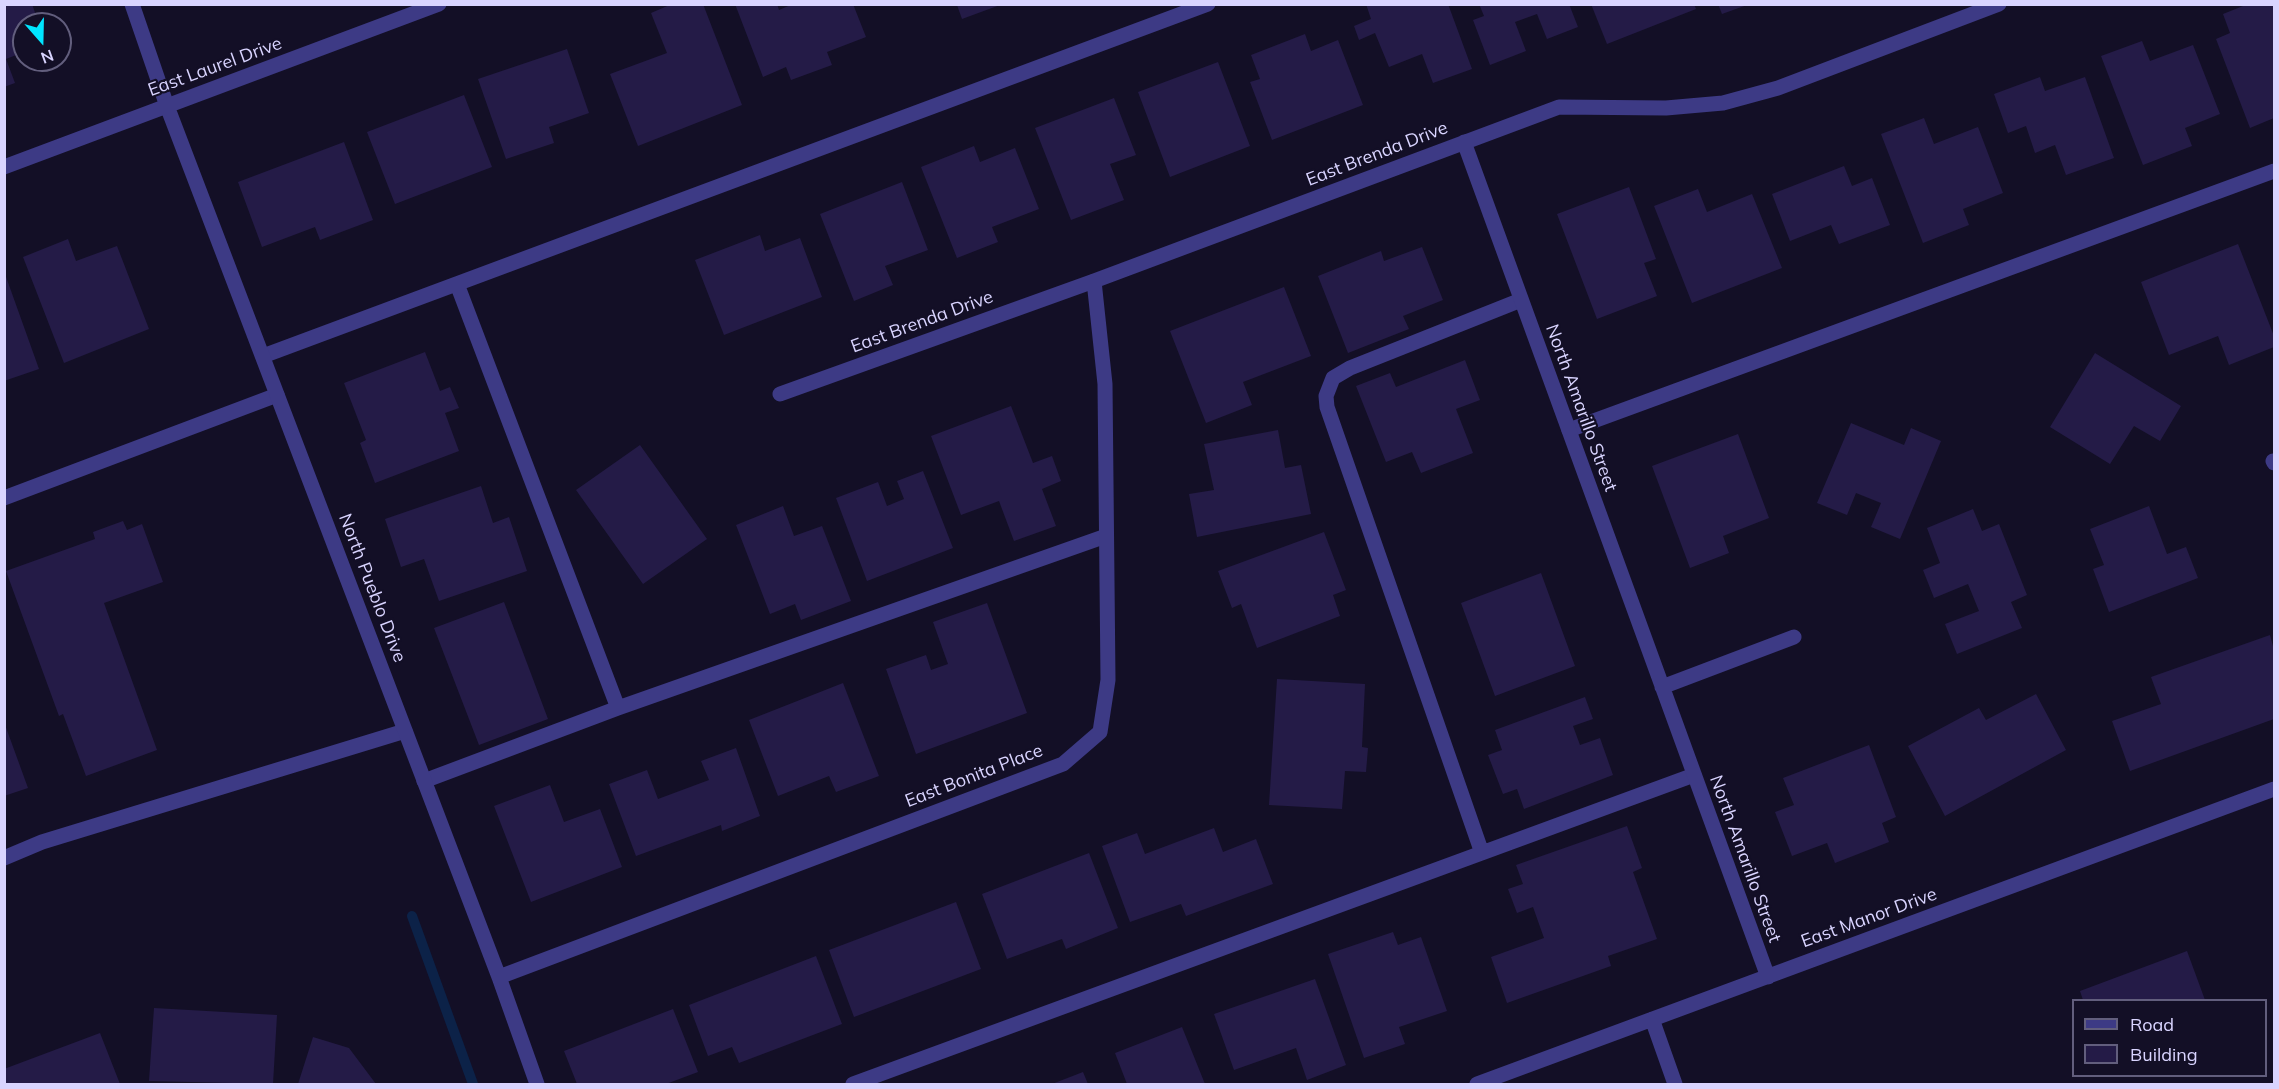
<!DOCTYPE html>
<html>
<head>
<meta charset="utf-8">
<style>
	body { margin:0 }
	#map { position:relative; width:2279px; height:1089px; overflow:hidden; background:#130f26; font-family:Mulish,sans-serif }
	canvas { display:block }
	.frame { position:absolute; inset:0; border:6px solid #d9d4ff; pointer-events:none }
	.legend { position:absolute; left:2072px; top:999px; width:195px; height:78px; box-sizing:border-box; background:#130f26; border:2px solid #625e7d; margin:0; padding:8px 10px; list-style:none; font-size:18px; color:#d9d4ff }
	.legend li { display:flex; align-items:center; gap:12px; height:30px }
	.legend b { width:30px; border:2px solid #625e7d }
	.north { position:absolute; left:12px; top:12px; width:60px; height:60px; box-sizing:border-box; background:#130f26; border:2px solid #625e7d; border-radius:50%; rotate:160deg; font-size:16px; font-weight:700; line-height:24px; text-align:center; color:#d9d4ff }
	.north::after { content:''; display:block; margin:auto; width:21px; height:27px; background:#00e5ff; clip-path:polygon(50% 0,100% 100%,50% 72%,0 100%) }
</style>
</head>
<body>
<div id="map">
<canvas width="2279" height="1089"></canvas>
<div class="frame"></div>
<ul class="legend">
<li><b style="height:8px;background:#3d3a85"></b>Road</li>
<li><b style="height:16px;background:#241b47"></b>Building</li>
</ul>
<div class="north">N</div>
</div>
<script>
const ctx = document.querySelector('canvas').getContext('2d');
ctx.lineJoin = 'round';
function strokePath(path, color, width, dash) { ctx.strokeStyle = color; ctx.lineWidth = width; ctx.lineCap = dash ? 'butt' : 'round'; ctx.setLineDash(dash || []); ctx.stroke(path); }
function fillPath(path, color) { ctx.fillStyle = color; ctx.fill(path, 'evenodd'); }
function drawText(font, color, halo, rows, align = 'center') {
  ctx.font = font + ' Mulish,sans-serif'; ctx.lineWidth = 4.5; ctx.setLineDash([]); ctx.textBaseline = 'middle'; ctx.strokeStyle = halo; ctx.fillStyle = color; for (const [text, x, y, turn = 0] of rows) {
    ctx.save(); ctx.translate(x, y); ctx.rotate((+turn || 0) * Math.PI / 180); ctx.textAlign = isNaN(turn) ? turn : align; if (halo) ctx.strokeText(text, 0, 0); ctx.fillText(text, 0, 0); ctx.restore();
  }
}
strokePath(new Path2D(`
	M412 916 473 1084`), '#0c2248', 10);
fillPath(new Path2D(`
	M4 4H32L39 24H24V52L6 59 15 83 4 87Z
	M672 4H703L742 105 638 146 610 74 667 53 651 13Z
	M735 4H777L779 10 793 4H853L866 37 827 52 832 65 791 80 786 67 763 77Z
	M1366 4H1448L1472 69 1433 83 1422 54 1389 67 1375 33 1359 40 1354 26 1371 19Z
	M1479 4H1569L1578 27 1547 39 1537 14 1515 22 1526 51 1490 65 1473 20 1484 16Z
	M1591 4H1694L1696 9 1607 44Z
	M1718 4H1747V5L1722 14Z
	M2248 4H2274V118L2250 128 2216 39 2230 33 2223 14Z
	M957 5H1000L962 19Z
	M1305 34 1311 51 1338 40 1363 105 1272 140 1250 82 1260 79 1251 55Z
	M2142 41 2150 61 2193 45 2220 114 2185 128 2192 146 2143 165 2101 56Z
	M567 49 589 113 549 127 554 143 506 159 478 79Z
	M1218 62 1250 146 1170 177 1138 92Z
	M2040 77 2045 91 2085 77 2114 158 2066 175 2055 145 2035 153 2026 126 2008 133 1994 94Z
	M464 95 492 167 395 204 367 132Z
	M1114 98 1136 155 1110 164 1124 200 1071 220 1035 128Z
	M1924 118 1934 144 1978 127 2003 193 1963 209 1969 225 1923 243 1881 134Z
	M344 142 373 220 320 240 315 227 262 247 238 182Z
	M974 146 980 162 1015 148 1039 209 992 227 998 242 957 258 921 167Z
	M1844 166 1852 186 1872 178 1890 225 1839 244 1831 225 1790 241 1772 194Z
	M902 182 928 250 885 266 893 285 854 301 820 214Z
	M1629 187 1656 259 1644 263 1657 296 1597 319 1557 214Z
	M1698 189 1707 212 1752 194 1782 268 1692 303 1654 206Z
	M760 235 765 251 800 238 822 297 724 335 695 260Z
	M68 239 76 261 117 246 149 329 64 363 23 257Z
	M2238 244 2274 336V347L2229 365 2218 336 2169 355 2141 282Z
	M1422 247 1443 300 1403 316 1409 329 1348 353 1318 276 1381 251 1384 261Z
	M5 274 39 369 4 381V275Z
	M1284 287 1311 356 1243 382 1252 405 1206 423 1170 331Z
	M425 352 440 391 450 387 459 408 445 413 459 451 375 483 360 443 366 440 344 383Z
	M2095 353 2181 406 2160 441 2134 426 2110 464 2050 427Z
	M1465 360 1480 400 1456 409 1473 453 1421 473 1412 452 1386 462 1356 386 1390 373 1396 387Z
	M1011 406 1033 463 1052 456 1061 481 1042 489 1056 526 1014 541 999 501 961 515 931 436Z
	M1851 423 1904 445 1911 428 1941 441 1900 539 1871 527 1881 503 1856 493 1847 515 1817 503Z
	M1278 430 1285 468 1301 465 1311 514 1197 537 1189 494 1214 490 1204 444Z
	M1738 434 1769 518 1723 536 1729 553 1690 568 1652 466Z
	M640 445 707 539 643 584 576 490Z
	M923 471 953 548 867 581 836 498 878 482 887 506 904 499 897 481Z
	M481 486 493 523 509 517 527 571 439 601 424 559 401 567 385 519Z
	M783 506 794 536 822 526 851 601 801 620 795 604 770 614 736 525Z
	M2149 506 2167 554 2186 547 2198 578 2109 612 2093 569 2104 565 2090 529Z
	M1973 509 1982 531 1999 524 2027 595 2011 602 2022 628 1957 654 1945 624 1979 611 1968 584 1934 598 1923 570 1940 563 1927 528Z
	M123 521 127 530 142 524 163 582 104 603 157 750 86 776 63 714 59 716 6 571 95 539 93 532Z
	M1324 532 1346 590 1333 595 1340 616 1257 648 1241 604 1232 608 1218 571Z
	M1541 573 1575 666 1495 696 1461 603Z
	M504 602 548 719 479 745 434 628Z
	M987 603 1027 713 916 754 886 669 926 655 931 670 948 664 933 622Z
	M2270 635 2274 650V719L2130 771 2112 721 2161 704 2151 677Z
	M1277 679 1365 684 1362 747 1368 748 1366 772 1345 771 1342 809 1269 805Z
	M843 683 879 776 836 792 829 776 778 796 749 720Z
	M2036 694 2066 750 1945 816 1908 746 1979 708 1986 720Z
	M1585 697 1593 719 1573 726 1580 745 1600 738 1613 775 1524 809 1517 789 1503 794 1488 755 1502 750 1495 730Z
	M4 722 28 788 4 796Z
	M1869 745 1896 817 1882 823 1889 842 1835 863 1827 843 1792 856 1775 812 1794 805 1783 778Z
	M736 748 760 816 722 831 721 825 636 856 609 784 647 770 658 799 709 780 701 761Z
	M550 785 564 822 600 809 622 867 531 902 494 806Z
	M1627 826 1642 868 1633 872 1657 939 1608 956 1611 966 1507 1003 1491 957 1544 938 1533 907 1517 913 1508 889 1523 884 1516 865Z
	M1214 828 1223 852 1256 839 1273 884 1186 916 1181 904 1130 922 1102 846 1137 833 1145 854Z
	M1089 853 1118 928 1066 949 1062 939 1007 959 982 894Z
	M956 902 981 969 854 1017 829 950Z
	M1393 932 1398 945 1421 937 1447 1011 1399 1027 1405 1044 1364 1058 1328 954Z
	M2187 951 2205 1000H2083L2080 991Z
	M816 956 842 1024 739 1063 732 1047 708 1056 689 1005Z
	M1315 979 1346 1065 1307 1080 1296 1048 1234 1070 1214 1014Z
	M154 1008 277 1015 273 1084 149 1081Z
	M673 1009 698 1072 666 1084H577L564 1051Z
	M1182 1027 1205 1084H1127L1115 1053Z
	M100 1033 120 1084H4V1069Z
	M313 1037 349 1048 376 1084H298Z
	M1083 1072 1088 1084H1052Z`), '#241b47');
strokePath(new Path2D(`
	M132 4 167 106
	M457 284 618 708
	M263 356 1208 4
	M1569 430 2274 171
	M4 498 277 395
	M424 781 618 708 1106 536
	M1482 853 1327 407 1326 396 1333 378 1350 368 1521 300
	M4 858 42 842 405 731
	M853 1084 1694 775`), '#3d3a85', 15);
strokePath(new Path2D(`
	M167 106 499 977 537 1084
	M1464 142 1768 977
	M4 167 439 4
	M780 394 1094 281 1559 107 1666 108 1723 103 1778 88 1999 4
	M2273 461 2274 463
	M1662 687 1794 637
	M499 977 1063 764 1100 732 1108 680 1105 384 1094 281
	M1652 1019 1675 1084
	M1477 1084 2274 789`), '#3d3a85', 15);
drawText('18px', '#d9d4ff', '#130f26', [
	["East Laurel Drive",215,67,-20],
	["East Brenda Drive",1377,154,-21],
	["East Brenda Drive",922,322,-20],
	["North Amarillo Street",1581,408,70],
	["North Pueblo Drive",372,588,69],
	["East Bonita Place",974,776,-21],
	["North Amarillo Street",1745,859,70],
	["East Manor Drive",1869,918,-20]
]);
</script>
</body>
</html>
